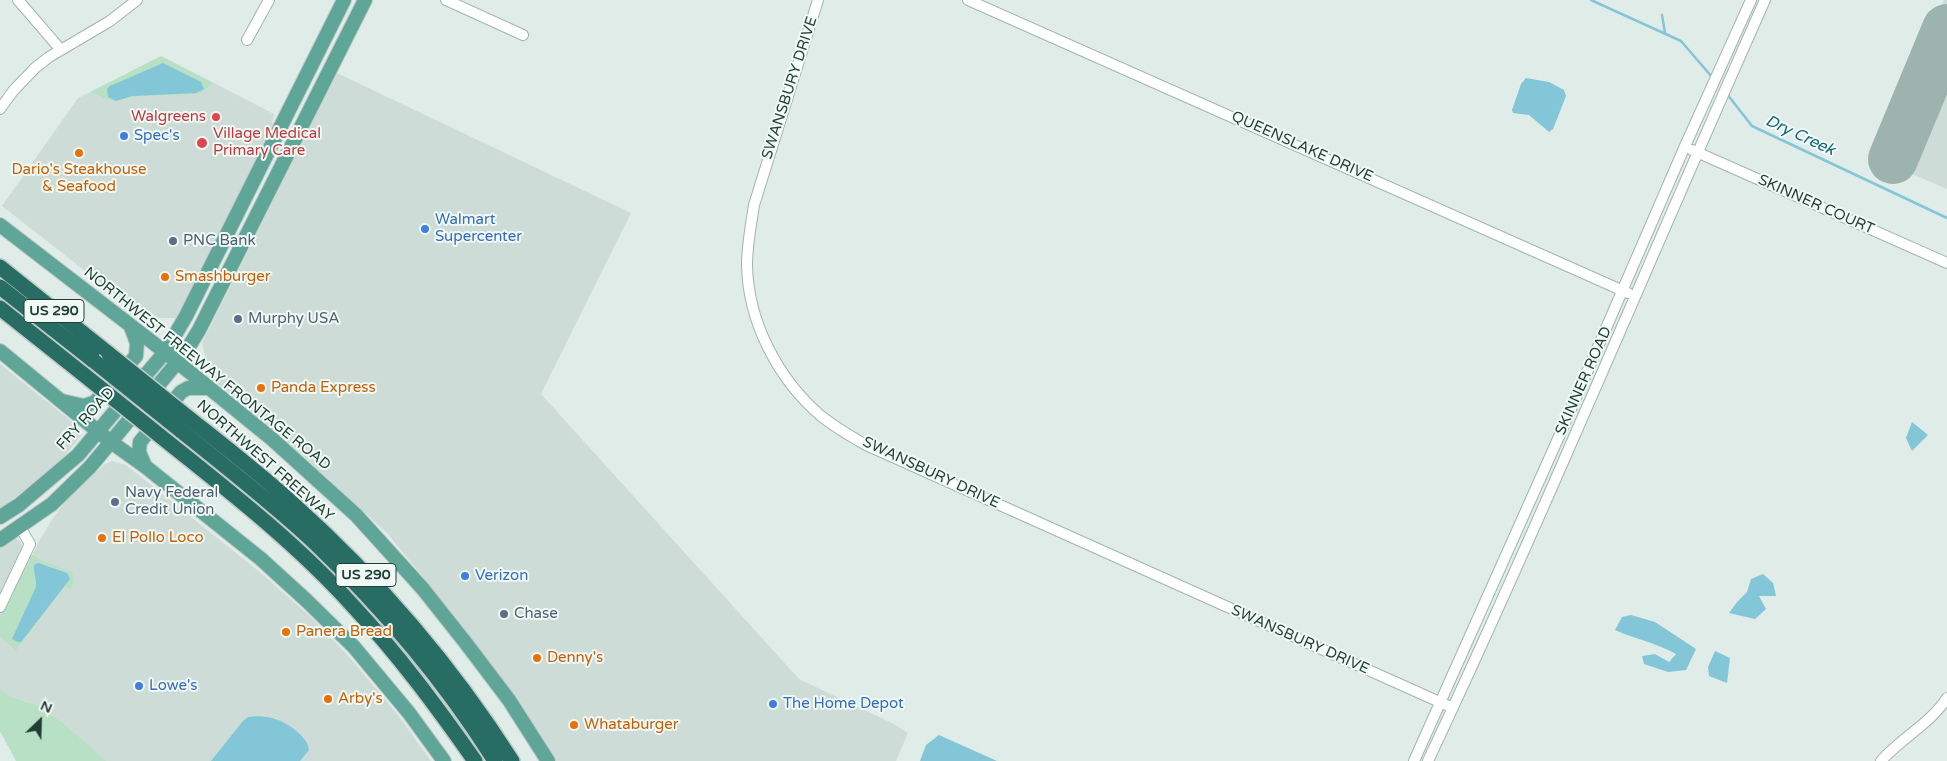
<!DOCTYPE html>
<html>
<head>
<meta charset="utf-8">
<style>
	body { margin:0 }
	#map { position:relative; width:1947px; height:761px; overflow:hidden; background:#e0ece8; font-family:"Varela Round",sans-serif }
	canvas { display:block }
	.north { position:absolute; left:15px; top:696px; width:50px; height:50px; -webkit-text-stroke:4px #f1f9f5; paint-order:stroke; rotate:24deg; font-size:14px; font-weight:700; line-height:20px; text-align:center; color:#1f3e38 }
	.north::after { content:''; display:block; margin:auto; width:18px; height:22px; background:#1f3e38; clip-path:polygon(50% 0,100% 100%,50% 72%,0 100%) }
</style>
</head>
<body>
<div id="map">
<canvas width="1947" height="761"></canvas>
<div class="north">N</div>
</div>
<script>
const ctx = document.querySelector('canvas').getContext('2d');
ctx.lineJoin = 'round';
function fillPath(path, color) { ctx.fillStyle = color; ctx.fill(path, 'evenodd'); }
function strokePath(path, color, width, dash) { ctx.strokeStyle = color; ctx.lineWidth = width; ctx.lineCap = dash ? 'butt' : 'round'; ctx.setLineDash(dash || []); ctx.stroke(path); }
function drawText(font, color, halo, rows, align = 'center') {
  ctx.font = font + ' "Varela Round",sans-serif'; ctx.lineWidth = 4; ctx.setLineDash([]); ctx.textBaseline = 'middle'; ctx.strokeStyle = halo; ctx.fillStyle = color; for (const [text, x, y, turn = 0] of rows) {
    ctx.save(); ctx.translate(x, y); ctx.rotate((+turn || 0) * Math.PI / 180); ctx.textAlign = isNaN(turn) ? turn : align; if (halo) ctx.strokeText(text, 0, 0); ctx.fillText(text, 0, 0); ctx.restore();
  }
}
fillPath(new Path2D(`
	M1944 0H1947V189L1877 159Z
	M337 73 631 213 541 394 799 679 892 723 908 733 896 761H556L513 693 454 615 387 533 285 439 210 377 202 343Z
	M214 83 274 114 272 125 186 305 176 318H152L130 306 2 206 78 98 90 92 113 102 133 97 197 94 202 93Z
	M0 364 76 425 81 436 54 469 0 508Z
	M112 461 126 465 261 573 313 619 351 659 398 715 431 761H107L40 707 27 701 15 700 4 694 0 687V627L38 543 51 521 66 501 105 464Z
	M13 538 19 540 23 547 0 596V546Z`), '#cedcd7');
fillPath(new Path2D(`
	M161 56 214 83 202 93 197 94 133 97 113 102 90 92Z
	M33 555C40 559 47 563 55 566 69 572 78 569 71 589L65 586 16 650 0 637V615L23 563 30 556Z
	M0 687C9 703 26 698 40 707 64 722 85 743 107 761H16L0 731Z`), '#b7e0c4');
fillPath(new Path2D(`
	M163 63 201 82 204 89 196 93 132 96 116 101 108 97 107 89 110 86Z
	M1526 78 1549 82 1564 90 1566 96 1553 129 1549 132 1529 115 1513 113 1512 110 1521 84Z
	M1912 422 1928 435 1912 451 1906 438Z
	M38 563 67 573 70 579 21 642H18L12 639 36 587C37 579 33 572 34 565Z
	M1763 574 1773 583 1776 596H1759L1766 609 1755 619 1729 613 1737 602 1747 592 1751 579Z
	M1631 615 1655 622 1696 649 1686 670 1668 672 1644 664 1642 656 1655 654 1669 662 1676 654C1657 643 1635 639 1615 630L1622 617Z
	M1715 651 1730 658 1727 683 1709 676 1708 667Z
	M248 717C255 716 264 716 272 718 285 721 308 736 309 750L300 761H211L243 721Z
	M939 735 997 761H920L926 745Z`), '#83c6d7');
strokePath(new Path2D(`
	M1591 0 1681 41 1712 77
	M1662 15 1665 33
	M1727 94 1752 126 1947 218`), '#83c6d7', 2.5);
strokePath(new Path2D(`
	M1893 159 1947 29`), '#9cb3ae', 50);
const minor = new Path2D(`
	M18 0 61 50
	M446 0 523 35
	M818 0 754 205C751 225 747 245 747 265 748 322 778 379 821 416 835 427 850 436 866 445L1453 708
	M968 0 1628 293
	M247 40 269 0
	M0 109 13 91 35 68 49 57 110 21 137 0
	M1692 150 1947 263
	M0 607 30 544 20 527
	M1414 761 1561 432 1685 146 1751 0
	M1428 761C1546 510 1652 253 1765 0
	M1881 761C1901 738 1930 724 1947 698`);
const major = new Path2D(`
	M0 225 165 352 272 439 356 515 423 589 465 642 509 700 548 761
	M0 351 111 442 146 467 261 559 307 601 354 647 409 713 444 761
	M62 401 84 406 95 402 136 356 137 343 131 327
	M145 466 139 452 140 442 181 392 188 388H208
	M0 517 19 505 78 455 165 352 186 316 344 0
	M0 540 52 504 90 467 185 353 199 330 365 0`);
const highway = new Path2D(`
	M0 267 109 354
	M0 287 94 361
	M0 308 83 374
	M190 419C224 446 259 473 292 503 377 579 451 665 512 761
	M180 430C225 466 271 502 314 542 382 607 445 681 495 761
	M169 443C233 494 298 545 353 606 398 654 437 707 475 761`);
strokePath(minor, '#a2b4b0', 12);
strokePath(major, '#c0c9c7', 16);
strokePath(highway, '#c0c9c7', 18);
strokePath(minor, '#fff', 10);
strokePath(major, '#60a698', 14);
strokePath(highway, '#286d63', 15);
const highwayBridge = new Path2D(`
	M109 354 190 419
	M94 361 180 430
	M83 374 169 443`);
strokePath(highwayBridge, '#c0c9c7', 18, []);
strokePath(highwayBridge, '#286d63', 15);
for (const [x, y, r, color] of [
	[216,117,5,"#e0444e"],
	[124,136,5,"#3f7fe0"],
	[202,143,6,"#e0444e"],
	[79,153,5,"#e8710a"],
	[425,229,5,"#3f7fe0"],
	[173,241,5,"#5c6f8a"],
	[165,277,5,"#e8710a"],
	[238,319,5,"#5c6f8a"],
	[261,388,5,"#e8710a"],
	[115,502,5,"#5c6f8a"],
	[102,538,5,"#e8710a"],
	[465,576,5,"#3f7fe0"],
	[504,614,5,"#5c6f8a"],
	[286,632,5,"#e8710a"],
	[537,658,5,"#e8710a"],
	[139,686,5,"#3f7fe0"],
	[328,699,5,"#e8710a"],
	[773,704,5,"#3f7fe0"],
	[574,725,5,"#e8710a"]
]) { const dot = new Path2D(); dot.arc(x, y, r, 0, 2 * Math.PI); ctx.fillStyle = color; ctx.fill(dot); strokePath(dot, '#f1f9f5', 2); }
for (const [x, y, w] of [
	[54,311,60],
	[366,575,60]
]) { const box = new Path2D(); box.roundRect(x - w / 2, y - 11.5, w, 23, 4); ctx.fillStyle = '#f1f9f5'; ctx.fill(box); strokePath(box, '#1f3e38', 1); }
drawText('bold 14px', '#1f3e38', null, [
	["US 290",54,311],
	["US 290",366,575]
]);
drawText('15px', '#1f3e38', '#f1f9f5', [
	["SWANSBURY DRIVE",790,88,-72],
	["QUEENSLAKE DRIVE",1302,147,24],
	["SKINNER COURT",1816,205,24],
	["NORTHWEST FREEWAY FRONTAGE ROAD",207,369,39],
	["SKINNER ROAD",1584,381,-66],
	["FRY ROAD",86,419,-48],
	["NORTHWEST FREEWAY",265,461,41],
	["SWANSBURY DRIVE",931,473,25],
	["SWANSBURY DRIVE",1300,640,24]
]);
drawText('15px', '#be3a42', '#f1f9f5', [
	["Walgreens",206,117],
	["Village Medical",213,134,"left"],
	["Primary Care",213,151,"left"]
], 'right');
drawText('15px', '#366cbe', '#f1f9f5', [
	["Spec's",134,136],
	["Walmart",435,220],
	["Supercenter",435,237],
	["Verizon",475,576],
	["Lowe's",149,686],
	["The Home Depot",783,704]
], 'left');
drawText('15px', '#c56008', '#f1f9f5', [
	["Dario's Steakhouse",79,170,"center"],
	["& Seafood",79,187,"center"],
	["Smashburger",175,277],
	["Panda Express",271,388],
	["El Pollo Loco",112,538],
	["Panera Bread",296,632],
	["Denny's",547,658],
	["Arby's",338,699],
	["Whataburger",584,725]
], 'left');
drawText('15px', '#4e5e75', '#f1f9f5', [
	["PNC Bank",183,241],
	["Murphy USA",248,319],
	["Navy Federal",125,493],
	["Credit Union",125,510],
	["Chase",514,614]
], 'left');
drawText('italic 16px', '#146880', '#f1f9f5', [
	["Dry Creek",1800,136,25]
]);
</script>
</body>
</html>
